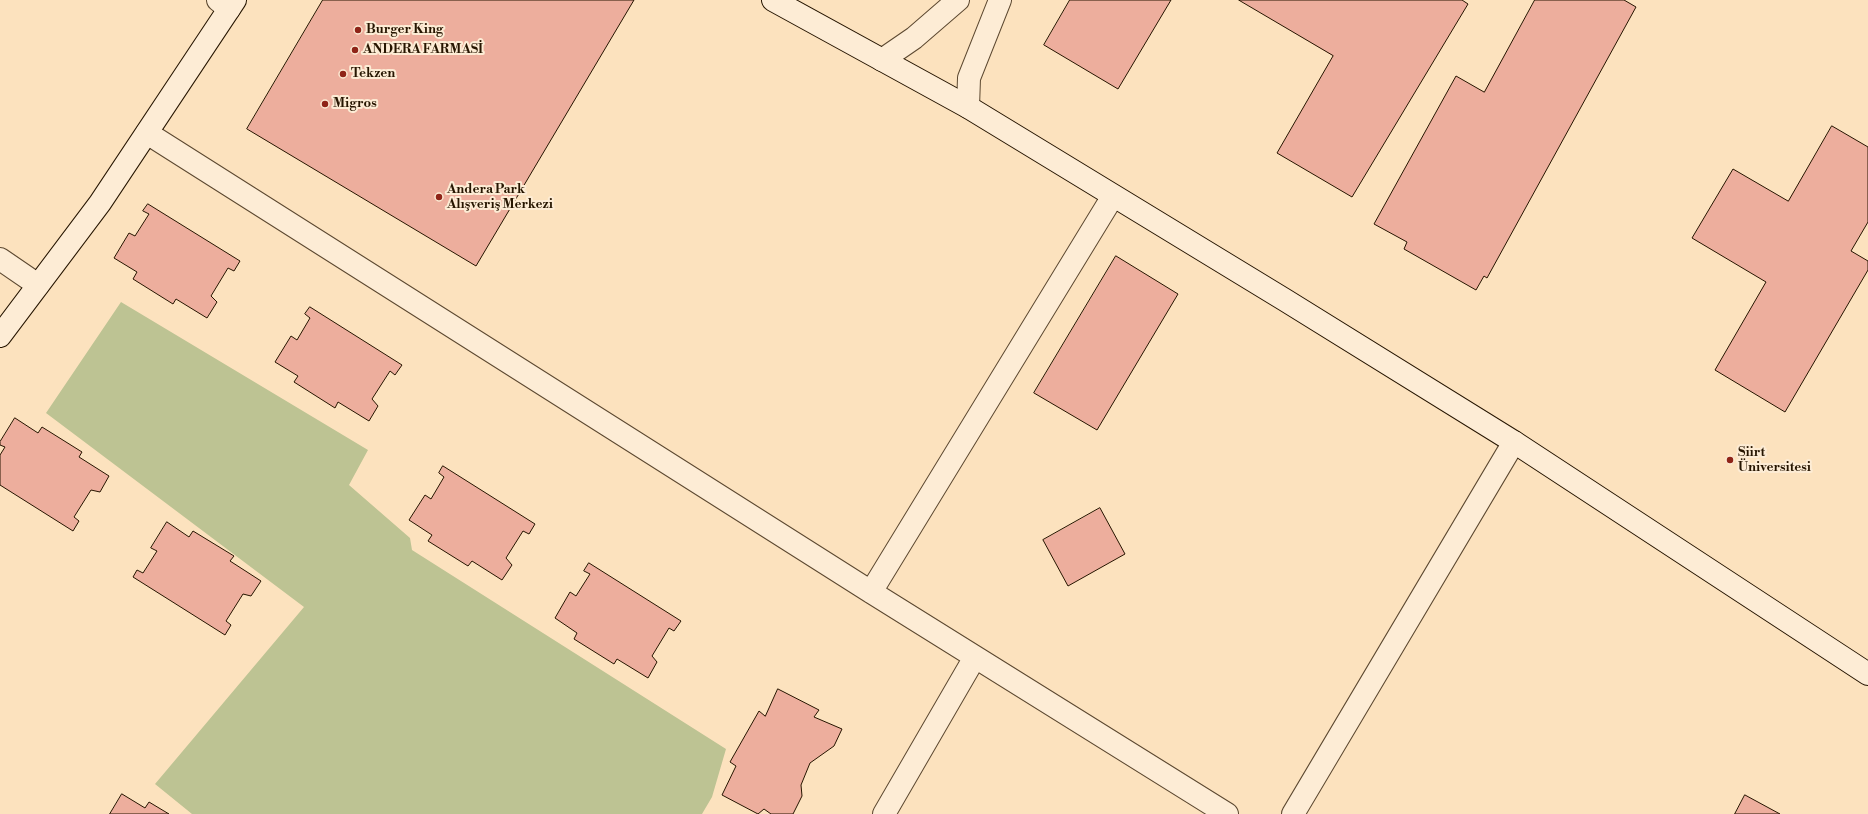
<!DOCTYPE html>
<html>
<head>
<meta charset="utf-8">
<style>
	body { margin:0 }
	canvas { display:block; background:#fce2be }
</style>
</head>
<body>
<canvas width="1868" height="814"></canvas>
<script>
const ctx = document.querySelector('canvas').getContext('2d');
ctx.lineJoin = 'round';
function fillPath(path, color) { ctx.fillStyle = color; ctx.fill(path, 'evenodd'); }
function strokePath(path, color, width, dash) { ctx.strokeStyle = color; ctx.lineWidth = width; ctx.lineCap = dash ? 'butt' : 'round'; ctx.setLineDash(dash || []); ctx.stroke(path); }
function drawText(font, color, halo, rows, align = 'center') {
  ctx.font = font + ' "Libre Bodoni",serif'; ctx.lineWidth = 4; ctx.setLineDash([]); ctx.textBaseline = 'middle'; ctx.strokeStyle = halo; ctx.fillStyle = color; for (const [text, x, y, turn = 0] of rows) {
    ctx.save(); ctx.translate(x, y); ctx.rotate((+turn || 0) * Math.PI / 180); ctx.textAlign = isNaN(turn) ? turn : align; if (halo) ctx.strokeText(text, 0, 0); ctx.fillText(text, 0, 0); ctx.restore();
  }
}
fillPath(new Path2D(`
	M121 302 368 450 349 485 410 538 412 550 726 749 712 797 702 814H192L155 784 304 607 46 413Z`), '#bdc393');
const building = new Path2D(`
	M323 0H634L476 266 247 129Z
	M1070 0H1171L1118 89 1044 45Z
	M1239 0H1462L1468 4 1352 197 1277 153 1333 56Z
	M1535 0H1624L1636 7 1487 278 1484 276 1476 290 1404 249 1407 242 1374 224 1456 76 1484 92Z
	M1832 126 1868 147V222L1851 251 1868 261V270L1785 412 1715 370 1766 282 1692 238 1733 169 1788 201Z
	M148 204 240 261 234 271 228 268 211 296 217 302 207 318 176 299 173 304 133 279 137 272 114 258 129 233 135 236 149 214 143 211Z
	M1116 256 1178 294 1097 430 1034 393Z
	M310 307 402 365 395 375 390 371 372 399 378 406 369 421 338 402 335 408 294 382 298 376 275 362 291 336 297 340 310 318 305 314Z
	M15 418 38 433 42 427 82 452 79 457 109 476 100 492 91 490 74 517 79 521 73 531 0 485V455L5 447 0 445V442Z
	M443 466 535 524 529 534 523 531 506 558 512 565 502 580 472 561 468 566 428 541 432 535 409 520 425 495 431 499 444 477 439 473Z
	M1100 508 1125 554 1068 586 1043 540Z
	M167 522 189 537 193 531 234 556 230 561 261 581 251 596 243 594 226 621 231 625 225 635 133 577 137 570 143 573 157 551 151 548Z
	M589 563 681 621 674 631 669 628 652 656 657 662 648 678 617 659 614 664 574 639 577 633 555 618 570 592 576 596 590 574 584 571Z
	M778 689 819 710 814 717 842 729 834 746 810 763 801 785 802 796 793 814H771L764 809 758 814 722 795 736 766 730 762 759 711 765 716Z
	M122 794 145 808 149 802 169 814H110Z
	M1745 795 1780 814H1735Z`);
fillPath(building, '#edae9d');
strokePath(building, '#261500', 1);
const street = new Path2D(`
	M218 0 229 9
	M882 60 914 38 958 0
	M968 107 969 78 1000 0
	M147 133 871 592 1227 814
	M0 259 38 285
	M871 592 1113 196
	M884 814 975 657
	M1293 814 1514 442`);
const secondary = new Path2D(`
	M773 0 968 107 1285 300 1514 442 1868 674
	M0 336 100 203 235 0`);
strokePath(street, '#5c4830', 24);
strokePath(secondary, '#261500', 24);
strokePath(street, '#fdecd5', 22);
strokePath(secondary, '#fdecd5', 22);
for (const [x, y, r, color] of [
	[358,30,4,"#8f2418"],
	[355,50,4,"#8f2418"],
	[343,74,4,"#8f2418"],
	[325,104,4,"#8f2418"],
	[439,197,4,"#8f2418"],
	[1730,460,4,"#8f2418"]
]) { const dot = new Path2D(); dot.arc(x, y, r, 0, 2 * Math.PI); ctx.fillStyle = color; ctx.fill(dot); strokePath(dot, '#fdecd5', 1.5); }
drawText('bold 13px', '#261500', '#fdecd5', [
	["Burger King",366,30],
	["ANDERA FARMASİ",363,50],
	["Tekzen",351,74],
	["Migros",333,104],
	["Andera Park",447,190],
	["Alışveriş Merkezi",447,205],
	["Siirt",1738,453],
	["Üniversitesi",1738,468]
], 'left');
</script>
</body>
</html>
